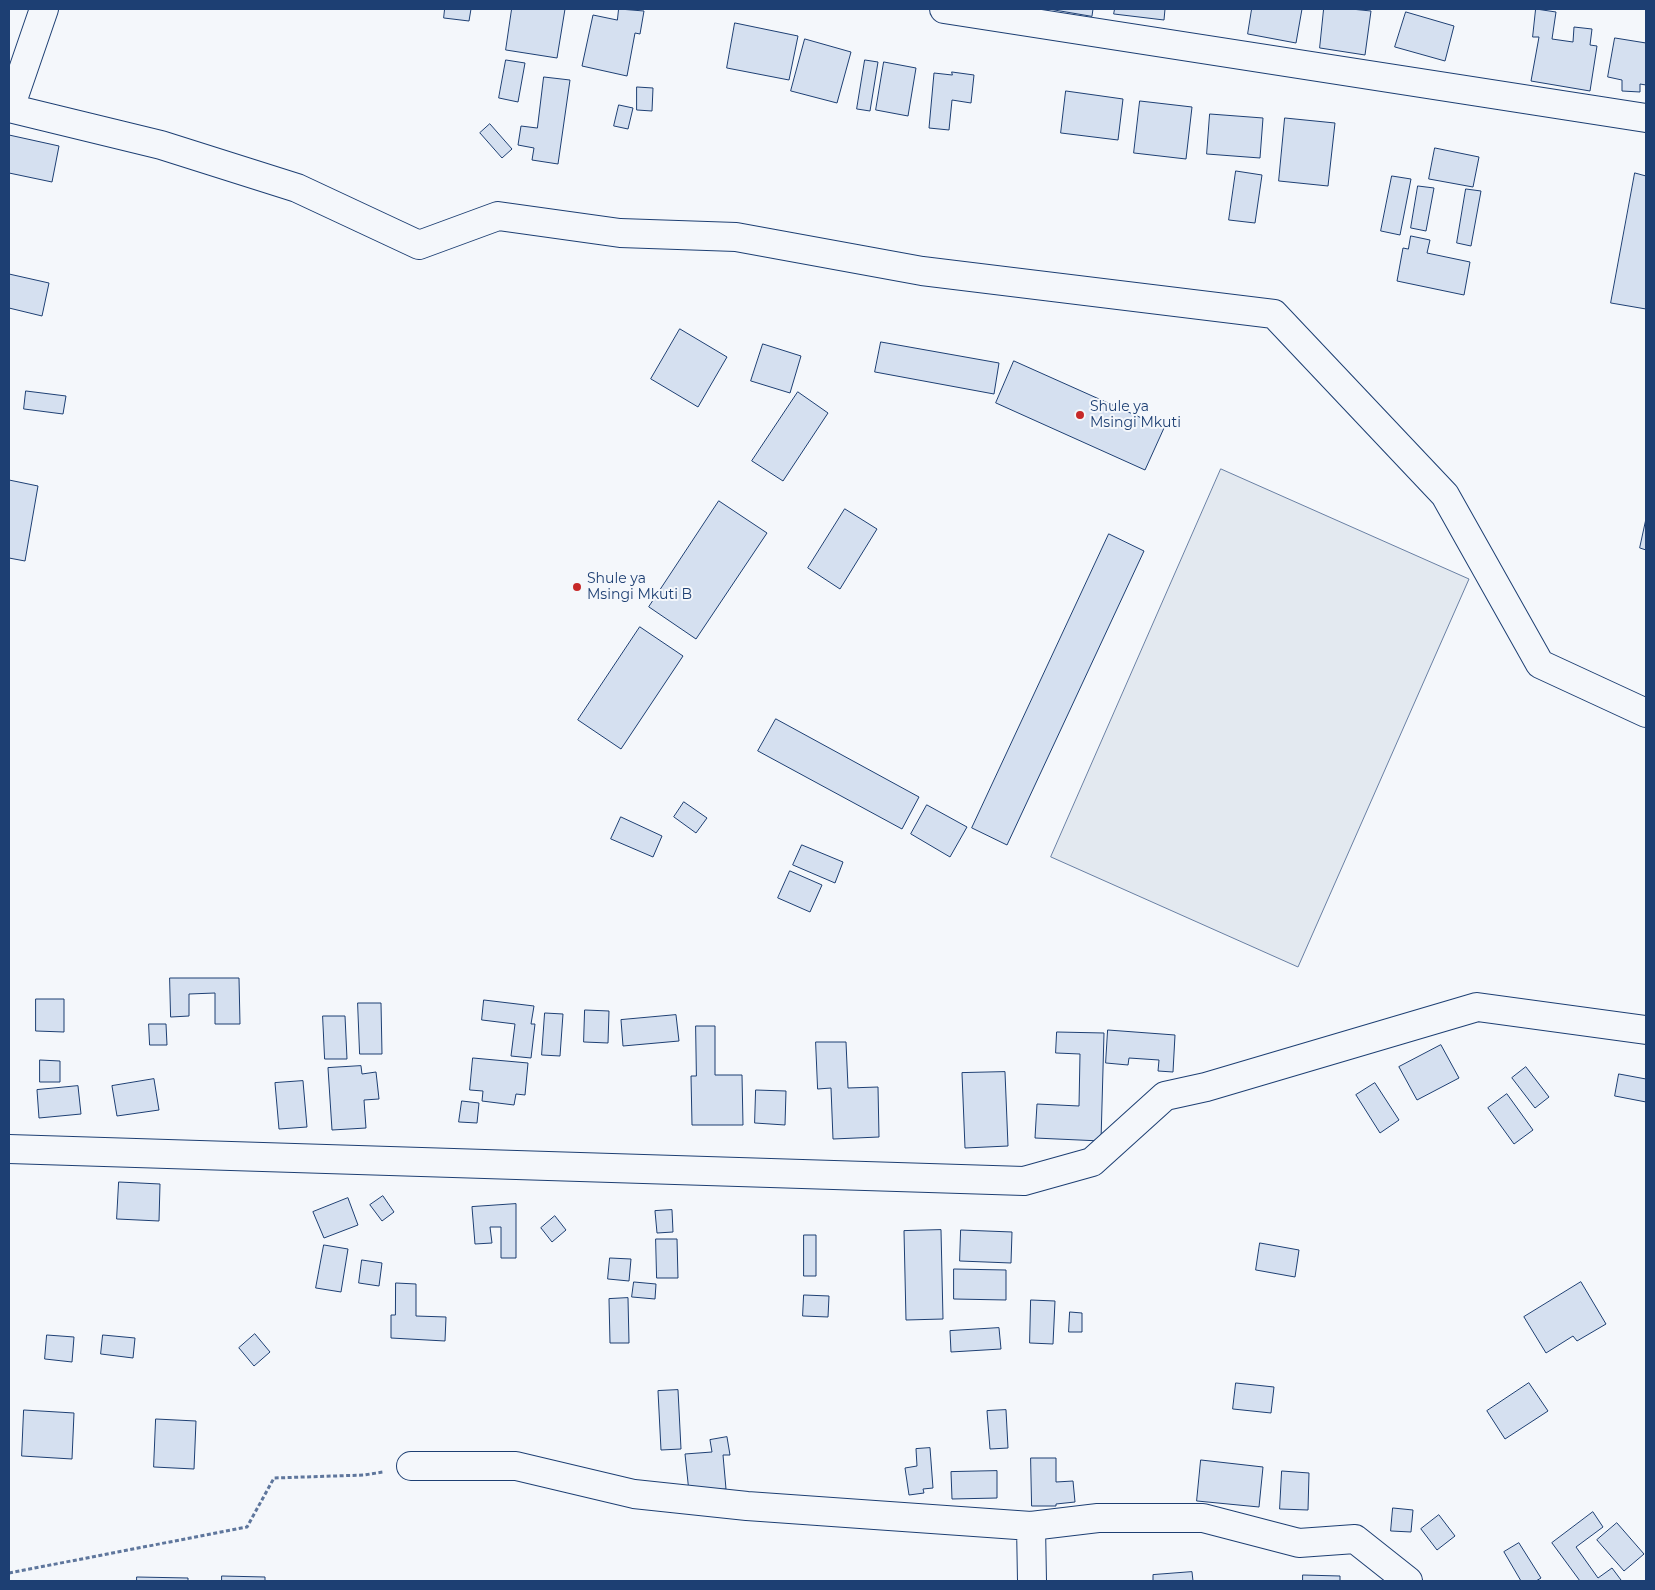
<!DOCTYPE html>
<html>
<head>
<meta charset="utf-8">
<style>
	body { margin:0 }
	#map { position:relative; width:1655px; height:1590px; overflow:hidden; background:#f4f7fb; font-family:Montserrat,sans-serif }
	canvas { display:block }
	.frame { position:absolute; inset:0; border:10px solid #1d3f73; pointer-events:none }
</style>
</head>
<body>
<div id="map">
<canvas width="1655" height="1590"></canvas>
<div class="frame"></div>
</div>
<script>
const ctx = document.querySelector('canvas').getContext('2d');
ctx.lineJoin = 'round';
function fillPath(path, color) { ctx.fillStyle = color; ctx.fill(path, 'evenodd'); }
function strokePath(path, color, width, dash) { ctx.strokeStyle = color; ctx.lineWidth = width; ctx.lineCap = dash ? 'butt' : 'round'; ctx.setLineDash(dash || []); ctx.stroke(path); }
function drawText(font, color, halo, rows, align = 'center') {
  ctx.font = font + ' Montserrat,sans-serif'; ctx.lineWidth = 4; ctx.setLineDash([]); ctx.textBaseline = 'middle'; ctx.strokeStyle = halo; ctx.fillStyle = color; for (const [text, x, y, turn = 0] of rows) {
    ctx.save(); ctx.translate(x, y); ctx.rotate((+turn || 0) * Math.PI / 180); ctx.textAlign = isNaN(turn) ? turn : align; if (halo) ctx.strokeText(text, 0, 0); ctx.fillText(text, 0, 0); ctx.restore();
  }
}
const green = new Path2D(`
	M1221 469 1469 579 1298 967 1051 857Z`);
fillPath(green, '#e3e9f0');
strokePath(green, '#687fa3', 1);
const building = new Path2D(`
	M445 9H471L469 21 444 18Z
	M512 9H565L557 58 506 50Z
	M619 9 644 11 640 34 635 33 627 76 582 66 593 15 617 20Z
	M1049 9H1093L1092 16Z
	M1115 9H1165L1164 20 1114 14Z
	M1252 9H1302L1296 43 1248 34Z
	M1324 9H1351L1371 11 1365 55 1320 48Z
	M1536 9 1556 12 1552 39 1573 42 1574 27 1592 29 1590 45 1597 46 1590 91 1531 81 1539 37H1533Z
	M1406 12 1454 26 1445 61 1395 47Z
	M735 23 798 36 789 80 727 68Z
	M1615 38 1646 43V85L1640 84V92L1622 91V80L1608 77Z
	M805 39 851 52 837 103 791 91Z
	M506 60 525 63 518 102 499 98Z
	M865 60 878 62 870 111 857 109Z
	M884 62 916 68 908 116 876 110Z
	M952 72 974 75 971 103 952 100 949 130 929 128 934 73 952 75Z
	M544 77 570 80 558 164 532 160 534 148 518 145 521 126 537 128Z
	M637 87 653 88 652 111 637 110Z
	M1066 91 1123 99 1118 140 1061 133Z
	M1140 101 1192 107 1186 159 1134 153Z
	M619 105 633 108 628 129 614 126Z
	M1210 114 1263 118 1260 158 1207 154Z
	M1285 118 1335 123 1328 186 1279 181Z
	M490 124 512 149 502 158 480 133Z
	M9 135 59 146 52 182 9 173Z
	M1435 148 1479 157 1473 187 1429 179Z
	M1236 171 1262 175 1255 223 1229 220Z
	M1635 173 1646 176V309L1611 303Z
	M1392 176 1411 179 1400 235 1381 231Z
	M1418 186 1434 188 1426 231 1411 228Z
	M1466 189 1481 191 1471 246 1457 243Z
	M1411 236 1430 240 1427 253 1470 262 1464 295 1397 281 1403 248 1408 249Z
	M9 274 49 283 42 316 9 308Z
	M680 329 727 357 698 407 651 379Z
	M881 342 999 363 994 394 875 372Z
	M763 344 801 356 790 393 751 381Z
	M1014 361 1164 428 1145 470 996 403Z
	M26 391 66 396 63 414 24 409Z
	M798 392 828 413 783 481 752 461Z
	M9 480 38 486 25 561 9 558Z
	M719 501 767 533 696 639 649 607Z
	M845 509 877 529 840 589 808 568Z
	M1646 519V550L1640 548Z
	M1109 534 1144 551 1007 845 972 828Z
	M640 627 683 656 621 749 578 720Z
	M776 719 919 797 902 829 758 751Z
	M684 802 707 818 696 833 674 817Z
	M927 805 967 827 950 857 911 834Z
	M621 817 662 836 653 857 611 839Z
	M802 845 843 862 835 883 793 865Z
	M790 871 822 885 810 912 778 898Z
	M170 978H239L240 1024H215V993L189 994V1016L171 1017Z
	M36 999H64V1032L36 1031Z
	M484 1000 534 1006 531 1024H535L531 1058 511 1056 515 1024 482 1020Z
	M358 1003H381L382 1054H360Z
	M585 1010 609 1011 608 1043 584 1042Z
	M545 1013 563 1014 560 1056 542 1055Z
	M676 1015 679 1041 623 1046 621 1020Z
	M323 1016H345L347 1059H325Z
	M149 1024H166L167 1045H150Z
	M696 1026H715V1075H742L743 1125H692L691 1076H696Z
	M1108 1030 1175 1035 1173 1072 1158 1071 1159 1060 1129 1058 1128 1065 1106 1063Z
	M1057 1032 1104 1033 1101 1141 1035 1138 1037 1104 1079 1106 1080 1054 1056 1053Z
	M816 1042H846L848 1088 878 1087 879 1137 833 1139 831 1088 818 1089Z
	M1441 1045 1459 1078 1417 1100 1399 1067Z
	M473 1058 528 1063 525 1095 516 1094 514 1105 482 1101 483 1091 470 1090Z
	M40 1060 60 1061V1082H40Z
	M361 1066 362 1074 376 1072 379 1099 364 1100 366 1128 332 1130 328 1068Z
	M1526 1067 1549 1097 1535 1108 1512 1078Z
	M1005 1072 1008 1146 965 1148 962 1073Z
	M1619 1074 1646 1079V1102L1615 1096Z
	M154 1079 159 1110 117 1116 112 1086Z
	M303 1081 307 1127 279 1129 275 1083Z
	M1375 1083 1399 1120 1380 1133 1356 1095Z
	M78 1086 81 1114 39 1118 37 1090Z
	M756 1090 786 1091 785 1125 755 1123Z
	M1507 1094 1533 1130 1514 1144 1488 1108Z
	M462 1101 479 1103 477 1123 459 1122Z
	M119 1182 160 1184 159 1221 117 1219Z
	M383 1196 394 1212 382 1221 370 1205Z
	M348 1198 358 1225 324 1238 313 1212Z
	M516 1204V1258H501V1227H490L492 1243 475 1244 472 1207Z
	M672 1210 673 1232 657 1233 655 1211Z
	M555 1216 566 1230 552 1242 541 1228Z
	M941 1230 943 1319 906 1320 904 1231Z
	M961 1230 1012 1232 1011 1263 960 1261Z
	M804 1235H816V1276H804Z
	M656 1239H677L678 1278H657Z
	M1260 1243 1299 1250 1295 1277 1256 1270Z
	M324 1245 348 1249 341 1292 316 1288Z
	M610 1258 631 1259 629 1281 608 1279Z
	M362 1260 382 1263 379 1286 359 1283Z
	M954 1269 1006 1270V1300L954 1299Z
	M634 1282 656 1284 655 1299 632 1297Z
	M1581 1282 1606 1324 1577 1341 1573 1336 1546 1353 1524 1317Z
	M396 1283 416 1284V1316L446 1317 445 1341 391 1338V1315H395Z
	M804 1295 829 1296 828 1317 803 1316Z
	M628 1298 629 1343H610L609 1299Z
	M1031 1300 1055 1301 1053 1344 1030 1343Z
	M1070 1312 1082 1313V1332H1069Z
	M999 1328 1001 1349 951 1352 950 1331Z
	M255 1334 270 1352 254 1366 239 1348Z
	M47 1335 74 1337 72 1362 45 1359Z
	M103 1335 135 1338 133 1358 101 1354Z
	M1236 1383 1274 1387 1271 1413 1233 1409Z
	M1529 1383 1548 1411 1505 1439 1487 1411Z
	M678 1390 681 1449 661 1450 658 1391Z
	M24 1410 74 1413 72 1459 22 1456Z
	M1006 1410 1008 1448 990 1449 987 1411Z
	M156 1419 196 1421 194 1469 154 1467Z
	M727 1437 730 1455H723L726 1489 689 1492 685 1454 712 1452 710 1440Z
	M930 1448 933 1488 923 1489 924 1493 909 1495 905 1468 917 1466 916 1449Z
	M1031 1458H1056V1482L1073 1481 1075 1502 1056 1504V1506H1032Z
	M1201 1460 1263 1467 1259 1507 1197 1501Z
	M997 1471V1498L952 1499 951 1472Z
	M1282 1471 1309 1473 1308 1510 1280 1509Z
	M1393 1508 1413 1510 1411 1532 1391 1531Z
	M1593 1512 1603 1527 1576 1547 1598 1578 1612 1568 1621 1580 1619 1581H1580L1552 1543Z
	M1439 1515 1455 1536 1437 1550 1421 1529Z
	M1617 1523 1644 1554 1624 1571 1597 1540Z
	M1519 1543 1541 1578 1536 1581H1521L1504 1552Z
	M1192 1572 1193 1581H1153V1575Z
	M1303 1575 1340 1576V1581H1303Z
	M222 1576 265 1577V1581H222Z
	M137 1577 188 1578V1581H137Z`);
fillPath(building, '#d5e0f0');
strokePath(building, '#1d3f73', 1);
const minor = new Path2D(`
	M944 9 1646 118
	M9 108 161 145 297 188 419 245 498 216 620 233 736 237 922 271 1274 314 1445 495 1540 664 1646 713
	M10 108 44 9
	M9 1149 1024 1181 1092 1162 1165 1096 1206 1087 1477 1007 1646 1030
	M411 1466H516L634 1494 747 1506 1031 1526 1098 1518H1203L1299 1543 1355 1539 1408 1581
	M1031 1526 1032 1581`);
strokePath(minor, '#1d3f73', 30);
strokePath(new Path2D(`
	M9 1573 247 1527 274 1478 364 1475 383 1472`), '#5e769c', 3, [4, 2.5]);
strokePath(minor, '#f4f7fb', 28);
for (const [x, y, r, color] of [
	[1080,415,5,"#c62828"],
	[577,587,5,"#c62828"]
]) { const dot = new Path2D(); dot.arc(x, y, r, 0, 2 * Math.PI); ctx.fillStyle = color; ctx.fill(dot); strokePath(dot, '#f4f7fb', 2); }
drawText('14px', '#1d3f73', '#f4f7fb', [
	["Shule ya",1090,407],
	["Msingi Mkuti",1090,423],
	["Shule ya",587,579],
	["Msingi Mkuti B",587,595]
], 'left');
</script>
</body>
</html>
